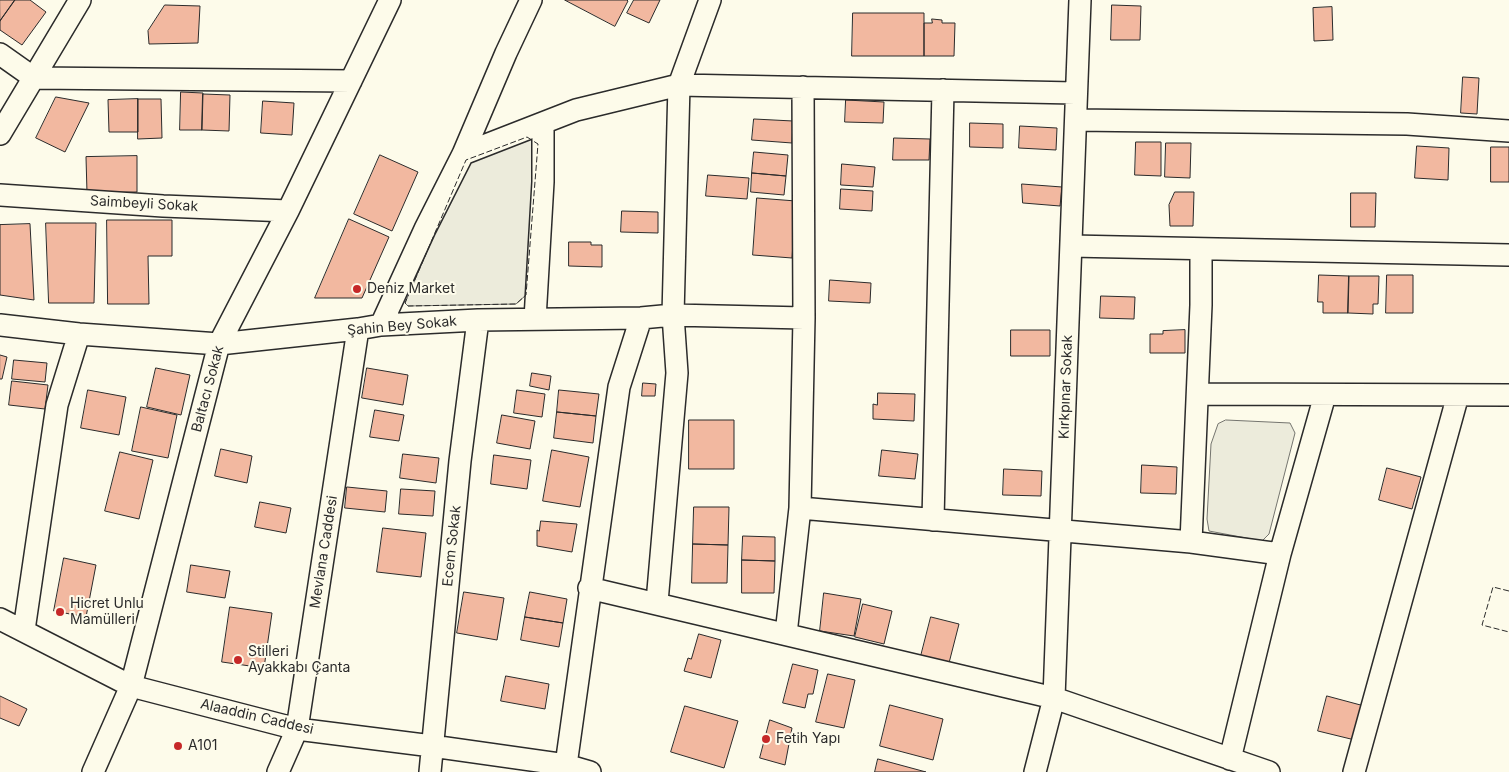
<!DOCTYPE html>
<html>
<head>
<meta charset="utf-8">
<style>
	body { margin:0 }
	canvas { display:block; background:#fdfbea }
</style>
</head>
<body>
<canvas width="1509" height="772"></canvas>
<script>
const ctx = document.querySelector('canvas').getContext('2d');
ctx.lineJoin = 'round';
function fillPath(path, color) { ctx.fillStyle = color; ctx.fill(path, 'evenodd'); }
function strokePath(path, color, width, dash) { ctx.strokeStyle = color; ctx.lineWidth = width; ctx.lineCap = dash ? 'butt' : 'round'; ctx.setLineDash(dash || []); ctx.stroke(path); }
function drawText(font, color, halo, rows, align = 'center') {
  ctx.font = font + ' Inter,sans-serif'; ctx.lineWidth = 4; ctx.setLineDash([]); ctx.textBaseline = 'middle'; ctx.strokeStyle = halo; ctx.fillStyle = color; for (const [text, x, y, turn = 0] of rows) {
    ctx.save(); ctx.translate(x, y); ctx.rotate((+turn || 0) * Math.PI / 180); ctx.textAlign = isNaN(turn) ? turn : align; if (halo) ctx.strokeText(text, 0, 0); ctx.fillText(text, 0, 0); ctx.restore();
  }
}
const green = new Path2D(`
	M527 137 538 144 526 295 516 304 408 306 405 303 466 160Z
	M1226 420 1290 423 1295 433 1269 534 1262 541 1209 531 1207 519 1211 444 1218 424Z`);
fillPath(green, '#ecebdb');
strokePath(green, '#74746e', 1);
const building = new Path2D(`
	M0 0H15L0 21Z
	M15 0H30L46 12 22 45 0 30V21Z
	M565 0H627L628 1 615 26Z
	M634 0H660L649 23 627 13Z
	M165 5 200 6 198 43 149 44 148 31Z
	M1112 5 1141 6 1140 40H1111Z
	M1332 7 1333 40 1314 41 1313 8Z
	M853 13H924V56H852Z
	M932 19 942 20V23H955L954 56H924V23H932Z
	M1463 77 1479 78 1477 114 1461 113Z
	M181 92 203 93 202 130H180Z
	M203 94 230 95 229 131 202 130Z
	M56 97 89 103 65 152 36 138Z
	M138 99V132H109L108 100Z
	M138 99H161L162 138 138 139Z
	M846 100 884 102 883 123 845 122Z
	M263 101 294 103 292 135 261 133Z
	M754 119 793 121 792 143 752 140Z
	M970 123 1003 124V148L970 147Z
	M1020 126 1057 128 1056 150 1019 148Z
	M894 138 930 139 929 160H893Z
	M1136 142H1161V176L1135 175Z
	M1166 143H1191L1190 178 1165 177Z
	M1417 146 1449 148 1448 180 1415 178Z
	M1491 147H1509V182H1491Z
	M754 152 788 155 786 176 752 173Z
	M380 155 418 172 392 231 354 214Z
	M137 156V192L87 193 86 157Z
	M842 164 875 167 873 187 841 185Z
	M752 173 786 176 784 195 751 192Z
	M708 175 749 178 747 199 706 196Z
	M1022 184 1062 187 1060 206 1023 203Z
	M841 189 873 191 872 211 840 209Z
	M1175 192H1194L1193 226H1170L1169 205Z
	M1351 193H1376L1375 227H1351Z
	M757 198 796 201 792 258 753 255Z
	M622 211 658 212V233L621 232Z
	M349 219 389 237 362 298H315Z
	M107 220H172V256H148L149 304H108Z
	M46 223H96L94 303H49Z
	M30 224 34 300 0 295V225Z
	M569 242H591V245H602V267L569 266Z
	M1319 275 1349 276 1348 313H1323V302H1318Z
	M1387 275H1413V313H1386Z
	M1349 276H1379L1378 304H1373V314L1348 313Z
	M830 280 871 283 870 303 829 301Z
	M1101 296 1135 297 1134 319 1100 318Z
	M1011 330H1050V356H1011Z
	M1185 330V353H1150V334H1163V331Z
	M0 355 7 357 2 379H0Z
	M14 360 47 363 45 382 12 379Z
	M156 368 190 375 181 415 147 407Z
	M367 368 408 375 403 405 362 398Z
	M532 373 551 376 549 390 530 386Z
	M12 381 48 385 45 409 9 405Z
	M643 383 656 384 655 396H642Z
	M88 390 126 397 119 435 81 428Z
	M517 390 545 394 542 417 514 413Z
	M559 390 599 394 596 416 557 412Z
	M878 393 915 394 914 421 873 419V404L877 405Z
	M141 407 177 415 168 458 132 451Z
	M375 410 404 415 399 441 370 437Z
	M557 412 596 416 593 443 554 438Z
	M502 415 535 421 530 449 497 443Z
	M689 420H734V469H689Z
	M221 449 252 456 247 483 215 476Z
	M552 450 589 457 580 507 543 501Z
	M882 450 918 454 915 479 879 476Z
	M120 452 153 460 139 519 105 511Z
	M403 454 439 458 436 483 400 478Z
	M494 455 531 460 527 489 491 484Z
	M1142 465 1177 467 1176 494 1141 493Z
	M1387 468 1421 477 1412 509 1379 500Z
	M1004 469 1042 471 1041 496 1003 495Z
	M347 487 387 491 385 512 345 508Z
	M401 489 435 491 433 516 399 514Z
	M260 502 291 508 286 533 255 527Z
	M694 507H729L728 545 693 544Z
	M541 521 577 524 572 552 537 546V530L539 531Z
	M383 528 426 533 421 577 377 572Z
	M743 536 775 537V561L742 560Z
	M693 544 728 545 727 583H692Z
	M64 558 96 565 86 617 54 611Z
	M742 560 775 561 774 593H742Z
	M191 565 230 571 225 598 187 592Z
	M464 592 504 598 497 640 457 633Z
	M530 592 567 599 563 623 525 617Z
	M824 593 861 599 854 636 820 631Z
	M863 604 892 611 884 644 855 637Z
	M230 607 272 613 264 668 222 662Z
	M525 617 563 623 559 647 521 640Z
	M931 617 959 624 949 663 921 656Z
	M699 634 721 640 711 678 684 671 688 658 691 659Z
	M793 664 818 670 813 694H808L805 708 783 703Z
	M828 674 855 680 844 728 816 722Z
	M506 676 549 684 545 709 501 701Z
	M0 696 27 709 19 726 0 718Z
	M1327 696 1368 707 1359 741 1318 731Z
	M890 705 943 719 933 760 880 746Z
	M685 706 738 721 724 768 671 752Z
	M770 720 792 728 785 765 760 758Z
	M878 759 926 772H875Z`);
fillPath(building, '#f2b8a0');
strokePath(building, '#2b2b2b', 1);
const minor = new Path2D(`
	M0 54 34 78 351 81
	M1076 120 1407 124 1509 131
	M0 134 80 0
	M463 154 576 110 679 85 1075 93
	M0 195 163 206 288 211
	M1071 246 1509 255
	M535 319 543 182V124
	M0 325 79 334 219 344 358 329 381 325 478 320 641 318 673 315 804 318
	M381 325 425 229 463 154 506 53 531 0
	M1198 394 1509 395
	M800 508 1191 542 1280 554
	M933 520 943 90
	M1191 542 1201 305V249
	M589 588 1054 698 1269 772
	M657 602 677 373 673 315 679 85 710 0
	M0 619 131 686 297 729 432 746 566 765 590 772
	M24 630 57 405 79 334
	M786 634 800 508 804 318 803 87
	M1230 759 1280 554 1325 395
	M566 765 619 387 641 318
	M93 772 131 686 219 344 288 211 390 0
	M278 772 297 729 358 329
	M430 772 460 461 478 320
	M1035 772 1054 698 1080 0
	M1354 772 1458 395`);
strokePath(minor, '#2b2b2b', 24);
strokePath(minor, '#fdfbea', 21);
strokePath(new Path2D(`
	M527 137 538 144 526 295 516 304 408 306 405 303 466 160Z
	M1509 591 1493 587 1482 625 1509 632`), '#2b2b2b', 1, [6, 2.5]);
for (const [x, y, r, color] of [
	[357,289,5,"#c62828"],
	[60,612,5,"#c62828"],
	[238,660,5,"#c62828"],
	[766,739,5,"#c62828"],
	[178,746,5,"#c62828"]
]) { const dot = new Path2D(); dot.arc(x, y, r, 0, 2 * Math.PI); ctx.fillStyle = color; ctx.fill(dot); strokePath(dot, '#fdfbea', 2); }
drawText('14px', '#2b2b2b', '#fdfbea', [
	["Saimbeyli Sokak",144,204,3],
	["Şahin Bey Sokak",402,326,-5],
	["Kırkpınar Sokak",1066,387,-88],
	["Baltacı Sokak",208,389,-75],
	["Ecem Sokak",452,546,-84],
	["Mevlana Caddesi",324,552,-81],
	["Alaaddin Caddesi",257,717,13]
]);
drawText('14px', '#2b2b2b', '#fdfbea', [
	["Deniz Market",367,289],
	["Hicret Unlu",70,604],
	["Mamülleri",70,620],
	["Stilleri",248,652],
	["Ayakkabı Çanta",248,668],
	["Fetih Yapı",776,739],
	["A101",188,746]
], 'left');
</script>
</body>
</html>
